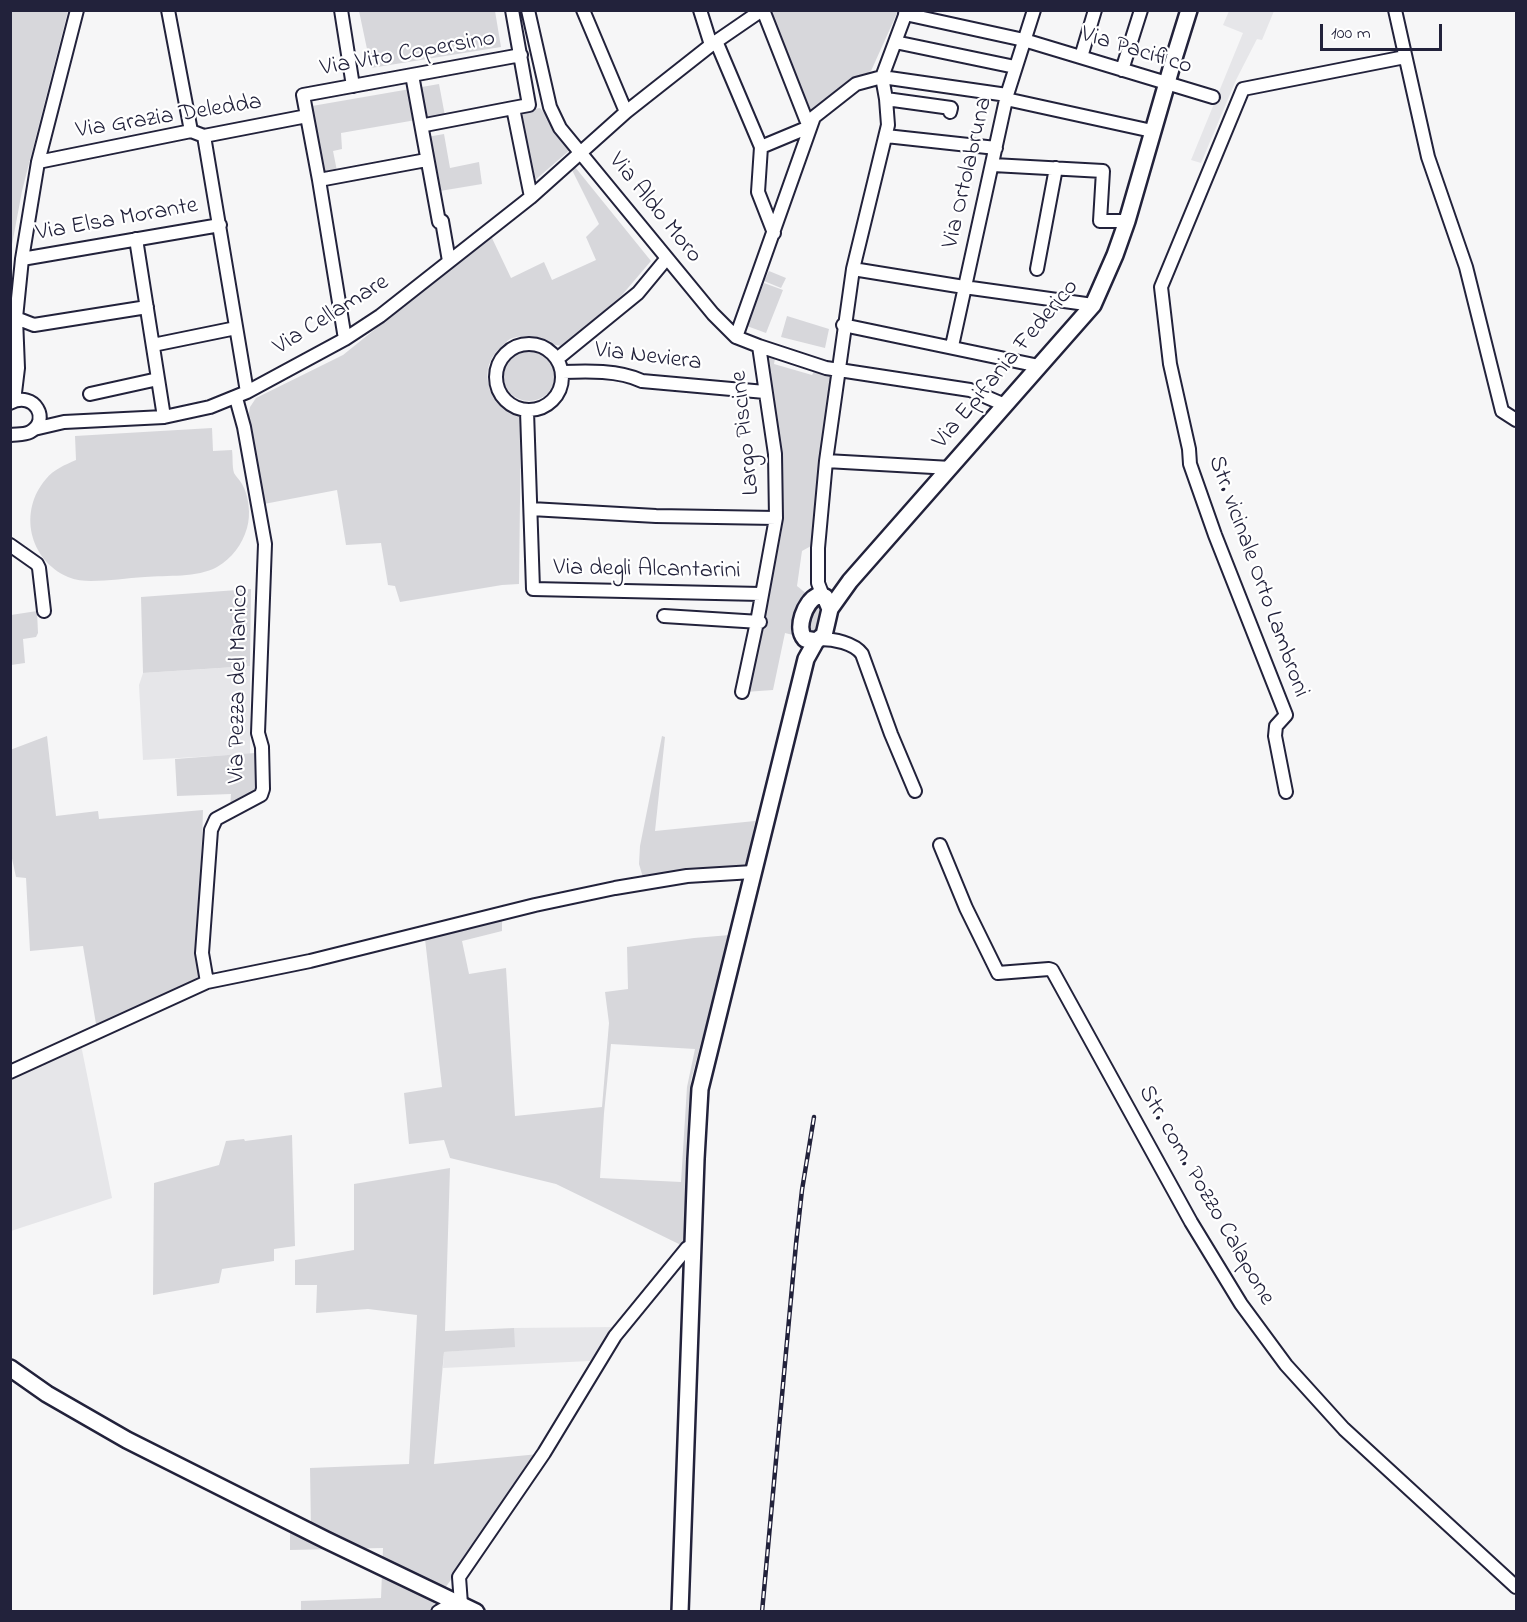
<!DOCTYPE html>
<html>
<head>
<meta charset="utf-8">
<style>
	body { margin:0 }
	#map { position:relative; width:1527px; height:1622px; overflow:hidden; background:#f6f6f7; font-family:"Indie Flower",sans-serif }
	canvas { display:block }
	.frame { position:absolute; inset:0; border:12px solid #22223b; pointer-events:none }
	.scale { position:absolute; left:1320px; top:24px; width:122px; height:27px; box-sizing:border-box; border:3px solid #22223b; border-top:0; padding-left:8px; font-size:18px; line-height:21px; white-space:nowrap; color:#22223b; -webkit-text-stroke:4px #fff; paint-order:stroke }
</style>
</head>
<body>
<div id="map">
<canvas width="1527" height="1622"></canvas>
<div class="frame"></div>
<div class="scale">100 m</div>
</div>
<script>
const ctx = document.querySelector('canvas').getContext('2d');
ctx.lineJoin = 'round';
function fillPath(path, color) { ctx.fillStyle = color; ctx.fill(path, 'evenodd'); }
function strokePath(path, color, width, dash) { ctx.strokeStyle = color; ctx.lineWidth = width; ctx.lineCap = dash ? 'butt' : 'round'; ctx.setLineDash(dash || []); ctx.stroke(path); }
function drawText(font, color, halo, rows, align = 'center') {
  ctx.font = font + ' "Indie Flower",sans-serif'; ctx.lineWidth = 4.5; ctx.setLineDash([]); ctx.textBaseline = 'middle'; ctx.strokeStyle = halo; ctx.fillStyle = color; for (const [text, x, y, turn = 0] of rows) {
    ctx.save(); ctx.translate(x, y); ctx.rotate((+turn || 0) * Math.PI / 180); ctx.textAlign = isNaN(turn) ? turn : align; if (halo) ctx.strokeText(text, 0, 0); ctx.fillText(text, 0, 0); ctx.restore();
  }
}
fillPath(new Path2D(`
	M1229 11H1274L1262 40 1257 39 1236 80 1201 163 1191 160 1243 33 1223 25Z
	M250 666V754L143 760 139 685 143 673Z
	M81 1045 112 1198 11 1231 10 1076Z
	M616 1327 590 1361 443 1368 444 1352 514 1346V1328Z`), '#e6e6e9');
fillPath(new Path2D(`
	M11 10 68 11 22 191 11 250Z
	M774 10 898 11 871 71 811 111 770 13Z
	M359 11H495L501 47 371 68Z
	M439 84 445 116 423 120 427 137 444 134 450 168 479 162 482 184 428 193 416 120 341 133 342 149 333 151 337 171 324 173 312 106Z
	M540 108 571 149 534 181 532 179 520 111Z
	M575 167 651 261 622 295 564 346C544 346 532 330 510 339 507 341 503 345 500 348 474 373 492 407 521 417L519 584 502 585 400 602 395 586 388 585 381 543 346 545 337 490 264 504 248 417 250 407 256 398 343 355 491 236 511 278 544 262 552 280 596 260 586 237 599 224 572 170Z
	M769 271 786 278 781 288 764 281Z
	M764 283 783 290 766 333 747 326Z
	M787 316 829 329 825 348 781 337Z
	M503 375a26 26 0 1 1 52 0a26 26 0 1 1-52 0Z
	M770 357 775 358 774 364 812 375 815 369 829 374 832 381 819 458 811 546 802 551 797 586 807 594 796 622 797 636 785 633 773 690 745 692 782 531 780 446 766 358Z
	M212 428 213 451 232 450C233 457 232 466 234 473 236 477 240 480 242 484 249 496 251 515 247 528 242 545 232 558 217 567 197 578 167 575 145 577 127 578 109 581 91 581 84 581 75 580 68 577 29 560 18 511 46 479 54 469 65 465 76 460L75 436Z
	M251 589 250 666 143 673 141 597Z
	M825 602 821 634 813 638 805 627 815 603Z
	M37 611 38 633 36 637 23 639 25 663 11 665V615Z
	M47 736 56 816 98 811 99 819 203 810C202 868 195 926 199 984L97 1030 83 946 30 951 26 878 16 877 11 854 10 750Z
	M662 736 665 737 655 831 755 821 746 871 644 881 639 864 640 846Z
	M255 753 257 789 252 797 230 809 231 794 177 796 175 759Z
	M502 919V931L462 941 469 974 506 968 515 1116 602 1107 609 1023 605 992 628 989 627 947 694 938 730 935 691 1080 686 1168 685 1238 683 1246 556 1184 450 1158 444 1140 409 1144 404 1093 442 1087 425 939ZM611 1044 695 1049 687 1087 681 1182 600 1178 604 1113Z
	M292 1135 295 1246 274 1249V1261L222 1269 219 1283 153 1295 154 1183 219 1165 226 1141 244 1139 245 1141Z
	M450 1168 445 1331 514 1328 515 1347 444 1352 434 1464 539 1454 429 1611H301V1601L381 1598 383 1548 290 1550V1530L311 1529 310 1468 409 1464 417 1315 368 1309 316 1313 317 1285H295V1260L354 1250V1184Z`), '#d7d7db');
const minor = new Path2D(`
	M168 10 191 131
	M341 10 353 86
	M512 10 529 105 513 108
	M528 10 550 107 560 128 713 314 736 337 759 346 826 368 970 390 1005 405
	M583 10 626 112
	M700 10 711 45
	M1395 10 1428 157 1466 267 1502 411 1516 420
	M905 14 1024 40 1213 97
	M716 41 761 147 758 192 774 233
	M895 42 1015 67
	M1081 57 1095 10
	M1122 70 1141 10
	M412 75 439 222 442 221 449 261
	M882 77 907 10
	M886 99 951 108 950 112
	M1006 99 1152 131
	M425 125 513 108 531 197
	M204 136 247 392
	M886 136 996 148
	M761 147 809 127 763 10
	M38 162 191 131 204 136 307 116
	M993 165 1103 171 1100 221H1127
	M319 180 421 161
	M136 239 164 417
	M22 259 220 225
	M853 269 964 287 1093 305
	M1037 269 1056 168
	M16 318 34 325 147 307
	M843 325 1039 366
	M736 337 814 117 856 84 882 77 1007 95
	M345 339 319 180 303 95 521 55
	M496 377a33 33 0 1 1 66 0a33 33 0 1 1-66 0Z
	M153 345 236 328
	M952 346 1007 95 1034 10
	M557 359 638 293 667 258
	M562 372C587 371 619 370 642 381L765 392
	M90 394 158 379
	M14 401 18 368 16 318 22 259 38 162 77 10
	M10 403C35 390 51 421 30 432 24 435 17 434 10 435
	M527 411 533 589 761 594
	M34 429 64 422 164 417 210 407 247 392 345 339 380 316 531 197 626 112 711 45 762 10
	M826 461 951 468
	M531 509 656 516 776 518
	M10 545 37 564 39 568 44 611
	M823 596 818 583V548L826 461 853 269 888 125 886 99 882 77
	M664 616 760 622
	M820 639C834 639 854 643 862 654L891 734 915 791
	M742 692 757 622 776 518 775 454 759 346
	M1286 792 1275 736 1276 726 1286 715 1215 535 1190 464 1189 449 1170 364 1161 287 1243 89 1405 57
	M940 845 966 908 998 973 1049 969 1052 970 1191 1222 1241 1304 1286 1365 1344 1429 1516 1587
	M207 982 202 953 211 830 216 819 261 795 263 789 262 747 258 733 265 544 244 427 236 398
	M10 1072 207 982 310 961 535 905 615 888 687 876 753 872
	M438 1612 450 1605 461 1604 459 1577 544 1453 615 1336 687 1248 693 1245`);
const major = new Path2D(`
	M817 596 825 597 830 609 824 635 816 641 805 639C795 628 805 602 817 596Z
	M830 609 850 581 1093 305 1115 255 1127 221 1175 55 1189 10
	M10 1368 47 1394 127 1440 326 1540 476 1612
	M680 1612 696 1159 700 1089 806 659 816 641`);
strokePath(minor, '#22223b', 16);
strokePath(major, '#22223b', 20);
strokePath(minor, '#fff', 12);
strokePath(major, '#fff', 15);
const rail = new Path2D(`
	M762 1612 796 1244 802 1190 814 1117`);
strokePath(rail, '#22223b', 4.5);
strokePath(rail, '#fff', 2, [7]);
drawText('24px', '#22223b', '#fff', [
	["Via Pacifico",1136,52,17],
	["Via Vito Copersino",408,55,-10],
	["Via Grazia Deledda",169,118,-9],
	["Via Ortolabruna",969,173,-77],
	["Via Aldo Moro",654,209,51],
	["Via Elsa Morante",117,221,-10],
	["Via Cellamare",332,316,-32],
	["Via Neviera",648,358,7],
	["Via Epifania Federico",1007,365,-50],
	["Largo Piscine",747,433,-96],
	["Via degli Alcantarini",647,571,1],
	["Str. vicinale Orto Lambroni",1257,577,70],
	["Via Pezza del Manico",240,684,-89],
	["Str. com. Pozzo Calapone",1205,1196,60]
]);
</script>
</body>
</html>
